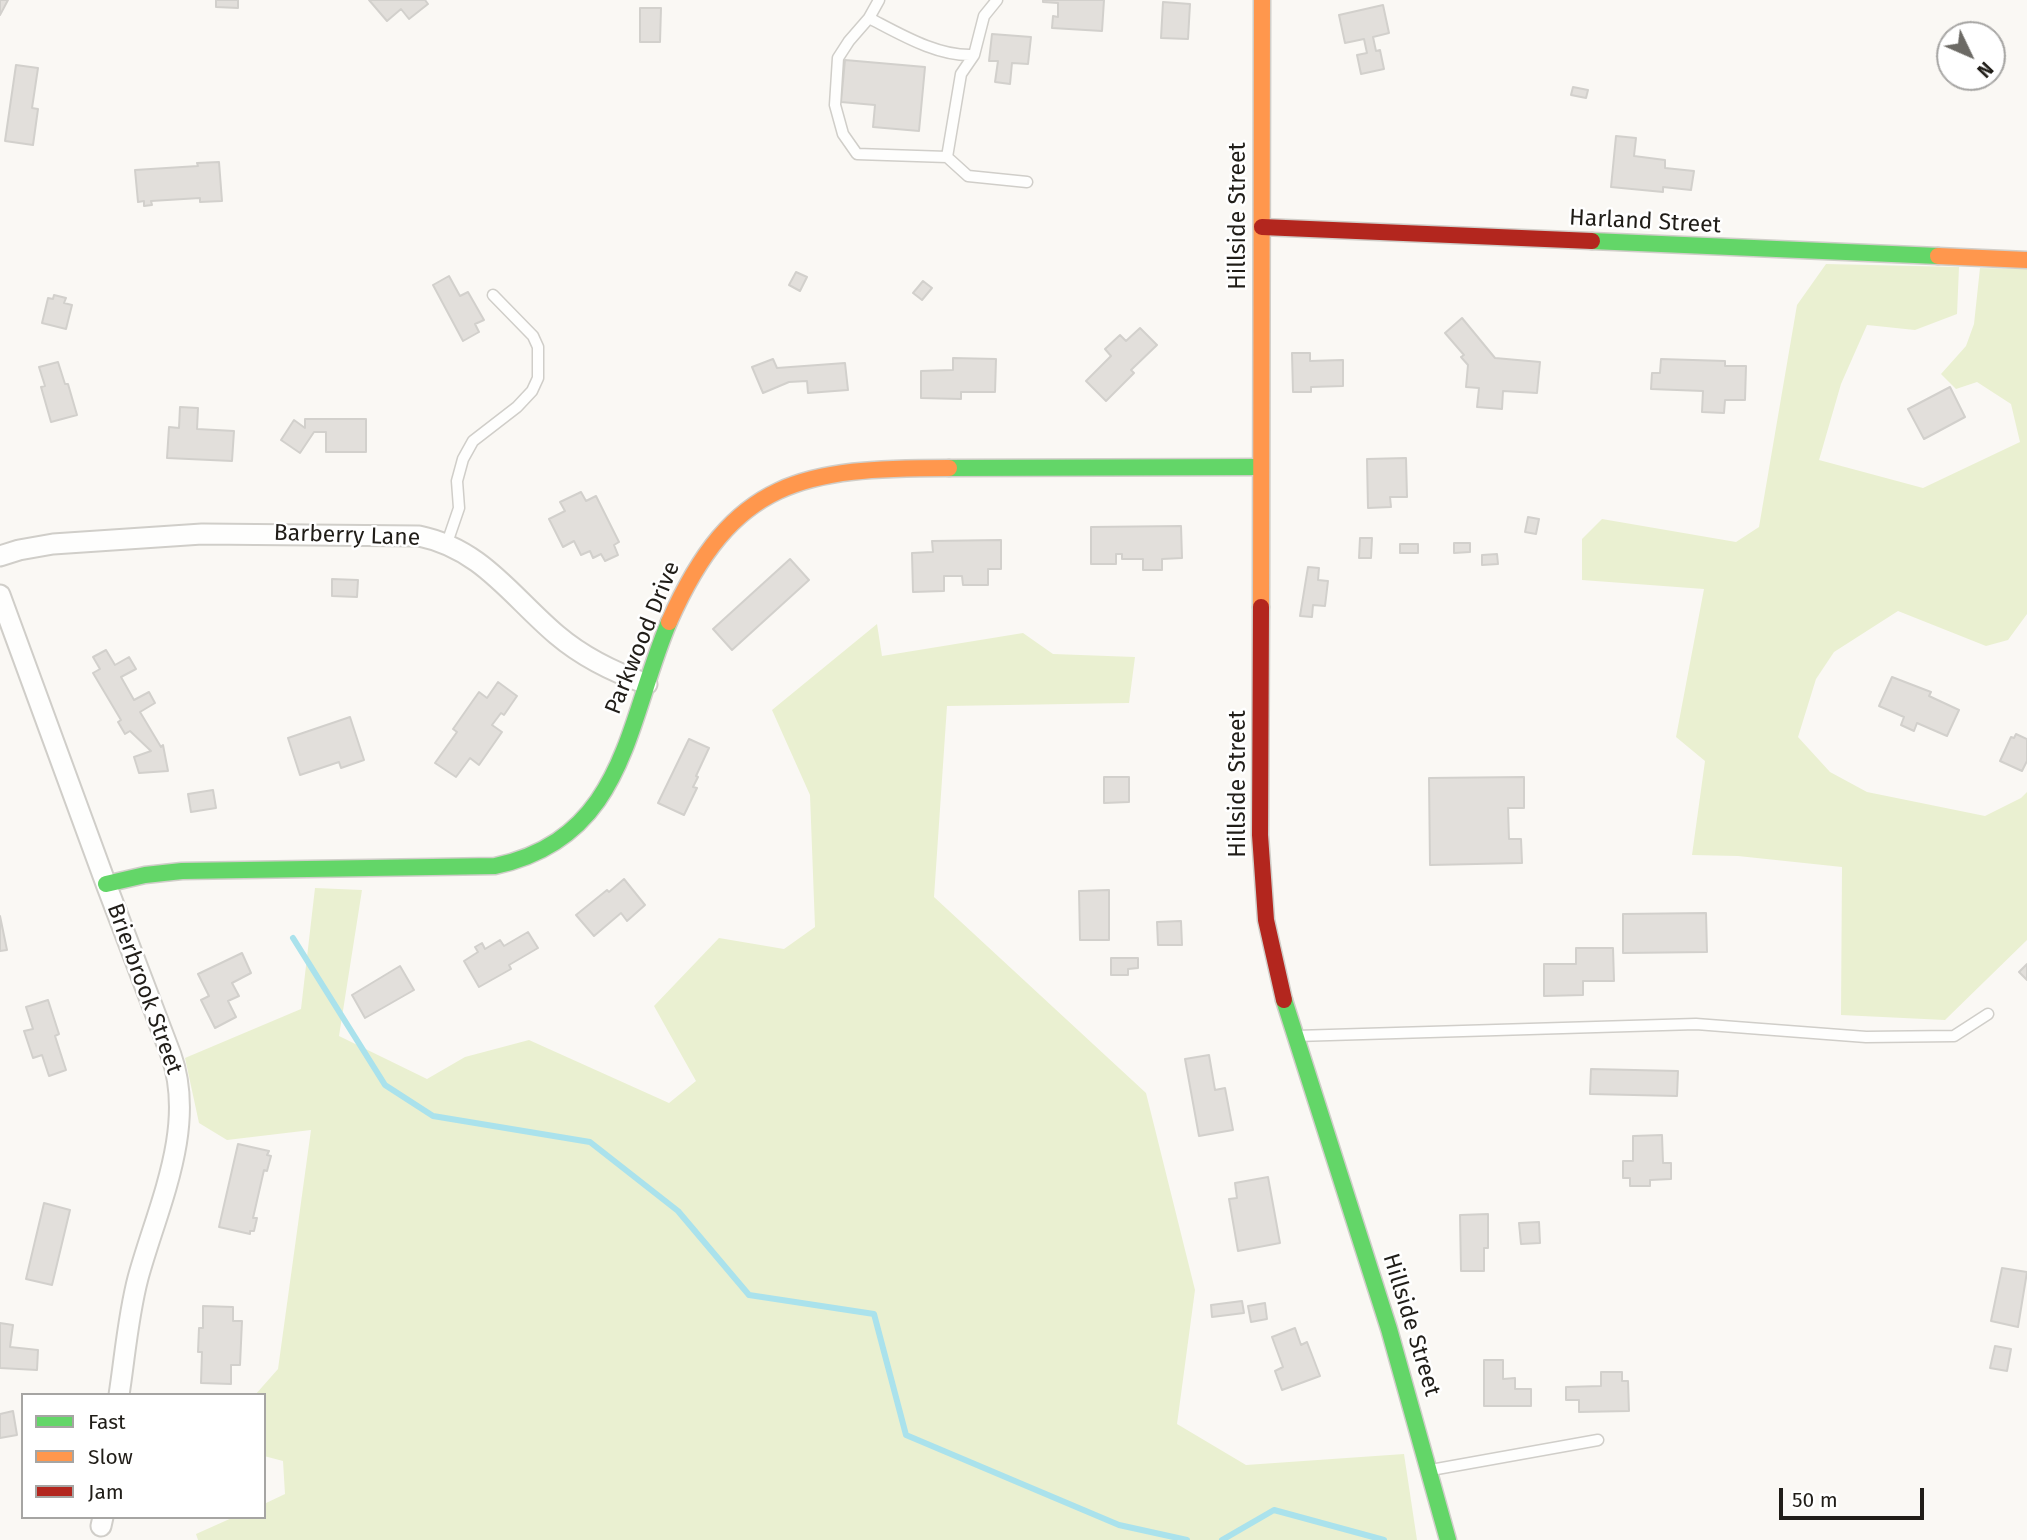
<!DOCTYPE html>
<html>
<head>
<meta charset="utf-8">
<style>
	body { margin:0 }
	#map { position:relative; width:2027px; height:1540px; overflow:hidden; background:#faf8f4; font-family:"Fira Sans",sans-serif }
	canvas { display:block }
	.legend { position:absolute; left:21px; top:1393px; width:245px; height:126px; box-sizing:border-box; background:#fff; border:2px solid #a6a5a3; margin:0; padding:9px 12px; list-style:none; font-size:21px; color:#201d18 }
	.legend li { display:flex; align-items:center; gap:14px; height:35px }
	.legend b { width:35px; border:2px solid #a6a5a3 }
	.north { position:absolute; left:1936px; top:21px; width:70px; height:70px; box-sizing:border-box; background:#fff; border:2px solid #a6a5a3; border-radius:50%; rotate:134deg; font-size:19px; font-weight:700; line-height:28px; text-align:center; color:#201d18 }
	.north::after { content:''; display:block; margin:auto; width:24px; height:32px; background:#6c6a65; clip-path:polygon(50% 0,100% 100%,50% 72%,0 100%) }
	.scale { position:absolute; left:1779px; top:1488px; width:145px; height:32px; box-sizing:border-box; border:4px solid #201d18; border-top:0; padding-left:9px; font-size:21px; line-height:24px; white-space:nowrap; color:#201d18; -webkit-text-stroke:5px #fff; paint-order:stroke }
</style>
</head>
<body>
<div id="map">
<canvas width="2027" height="1540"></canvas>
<ul class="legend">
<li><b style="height:9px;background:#63d668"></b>Fast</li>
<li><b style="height:9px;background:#ff974d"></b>Slow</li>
<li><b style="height:9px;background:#b3261e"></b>Jam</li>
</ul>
<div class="north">N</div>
<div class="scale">50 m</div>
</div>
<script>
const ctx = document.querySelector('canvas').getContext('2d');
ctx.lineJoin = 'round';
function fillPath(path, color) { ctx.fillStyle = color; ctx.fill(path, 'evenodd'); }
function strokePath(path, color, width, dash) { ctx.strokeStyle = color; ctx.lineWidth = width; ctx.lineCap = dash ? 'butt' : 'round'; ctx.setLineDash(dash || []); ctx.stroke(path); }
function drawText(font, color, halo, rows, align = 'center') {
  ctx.font = font + ' "Fira Sans",sans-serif'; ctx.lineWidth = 5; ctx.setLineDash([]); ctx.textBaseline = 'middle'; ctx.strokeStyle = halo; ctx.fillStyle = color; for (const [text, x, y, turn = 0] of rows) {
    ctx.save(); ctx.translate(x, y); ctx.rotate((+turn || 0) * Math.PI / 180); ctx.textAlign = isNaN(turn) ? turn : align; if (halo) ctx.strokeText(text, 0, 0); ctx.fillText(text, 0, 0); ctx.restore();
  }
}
fillPath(new Path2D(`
	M1826 264 1959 267 1957 314 1915 330 1867 325 1841 384 1819 460 1923 488 2020 442 2011 404 1977 382 1956 389 1941 374 1966 346 1974 324 1980 268 2027 269V614L2008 640 1986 646 1898 611 1834 652 1816 679 1798 737 1830 772 1867 792 1985 816 2021 798 2027 792V940L1945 1020 1841 1015 1842 867 1738 856 1692 855 1705 761 1676 737 1704 589 1582 580V539L1602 519 1736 542 1759 527 1797 305Z
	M877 624 882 656 1023 633 1053 654 1135 657 1129 703 947 706 934 897 1146 1093 1195 1290 1177 1424 1246 1465 1404 1454 1417 1540H198L196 1534 234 1517H264V1504L285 1494 283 1461 264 1456V1395H255L278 1369 311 1130 227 1140 199 1123 185 1058 301 1009 315 888 362 890 339 1036 427 1079 465 1057 529 1040 669 1103 696 1081 654 1006 719 938 784 949 815 927 810 795 772 710Z`), '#eaf0d1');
strokePath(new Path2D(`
	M293 938 385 1085 433 1116 590 1142 678 1211 749 1295 874 1314 906 1435 1119 1525 1187 1540
	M1222 1540 1274 1510 1384 1540`), '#aae2ec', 6);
const building = new Path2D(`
	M0 0H8L0 15Z
	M216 0H238V8L216 7Z
	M369 0H425L428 4 409 19 401 9 387 21Z
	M1043 0H1104L1102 31 1052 28 1053 16 1058 17V3L1043 2Z
	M1163 2 1190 4 1188 39 1161 38Z
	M1383 5 1389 33 1373 37 1376 51 1380 50 1384 69 1361 74 1357 55 1367 53 1364 39 1345 43 1339 15Z
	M640 8H661L660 42H640Z
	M992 34 1031 37 1028 64 1012 63 1010 84 995 82 998 61H989Z
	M845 60 925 67 919 131 873 127 875 105 841 102Z
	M16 65 38 68 32 108 38 109 33 145 5 141Z
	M1573 87 1588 90 1586 98 1571 95Z
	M1616 136 1636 138 1634 156 1665 160V168L1694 171 1691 190 1663 187V192L1611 187Z
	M219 162 222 201 200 202V198L151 201 152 205 144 206V201L138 202 135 170 198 166 197 163Z
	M796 272 807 277 800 291 789 285Z
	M449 276 460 296 468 292 484 320 475 324 479 332 463 341 433 285Z
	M923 281 932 288 922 300 913 293Z
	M54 295 66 298 64 303 72 305 66 329 42 323 48 298 53 299Z
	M1462 318 1495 358 1540 362 1537 393 1503 391 1502 409 1477 407 1479 388 1466 387 1468 365 1461 357 1464 355 1445 333Z
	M1140 328 1157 345 1131 370 1134 373 1106 401 1086 381 1111 356 1105 349 1120 335 1126 341Z
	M1292 353H1310V361L1343 360V386L1311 387V392H1293Z
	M953 358 996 359 995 392H961V399L921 398V371L953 370Z
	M773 359 777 368 845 363 848 390 808 393 807 381 789 382 763 393 752 367Z
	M1661 359 1725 361V366H1746L1745 400H1725L1724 413 1702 412 1703 391 1651 389 1652 373H1660Z
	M58 362 65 384H68L77 415 51 422 41 387 45 386 39 367Z
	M1950 387 1965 417 1924 439 1908 409Z
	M180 407 198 408 197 429 234 431 232 461 167 458 169 427 179 428Z
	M305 419H366V452H326V432H314L300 453 281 440 294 420 305 428Z
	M1406 458 1407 497H1390L1391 507 1368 508 1367 459Z
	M581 492 586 501 596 496 619 542 614 545 618 555 605 561 601 554 593 558 590 551 581 555 574 541 563 547 549 519 565 511 560 502Z
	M1528 517 1539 519 1536 534 1525 532Z
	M1181 526 1182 558 1162 559V570H1143V559H1122V554H1116V564H1091V527Z
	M1360 538H1372L1371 558H1359Z
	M1001 540V569H988V585H963L962 576H944V591L913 592 912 553 933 552 932 541Z
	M1454 543H1470V552L1454 553Z
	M1400 544H1418V553H1400Z
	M1497 554 1498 564 1482 565V555Z
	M790 559 809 580 732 650 713 629Z
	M1308 567 1319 568 1318 580 1328 581 1325 606 1313 605 1312 617 1300 616Z
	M332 579 358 580 357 597 332 596Z
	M106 650 115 665 129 657 136 669 121 677 134 700 149 692 155 703 140 712 161 747 163 745 168 771 139 773 134 757 151 751 130 731 125 734 118 722 121 720 93 673 100 669 93 657Z
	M1892 677 1931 692 1929 696 1959 710 1947 736 1917 723 1914 731 1901 725 1904 717 1879 706Z
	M498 682 517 696 504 715 501 713 492 725 502 732 479 765 470 758 456 777 435 763 457 732 453 729 479 692 487 698Z
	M350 717 364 760 341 768 339 762 300 775 288 738Z
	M2016 734 2027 739V761L2022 771 2000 761 2011 737 2014 738Z
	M689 739 709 748 696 776 698 777 693 787 697 788 684 815 658 803Z
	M1104 777H1129V802L1104 803Z
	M1524 777V808H1508L1509 839H1521L1522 863 1430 865 1429 778Z
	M213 790 216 808 191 812 188 794Z
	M624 879 645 905 627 921 621 913 594 936 576 915 607 890 609 892Z
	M1109 890V940H1080L1079 891Z
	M1706 913 1707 952 1623 953V914Z
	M0 916 7 950 0 951Z
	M1181 921 1182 945H1158L1157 922Z
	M528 932 538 948 509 965 511 969 479 987 464 961 478 952 475 947 482 943 485 949 500 940 504 946Z
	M1576 948H1613L1614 981H1583V995L1544 996V964H1576Z
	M242 953 251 973 232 983 239 996 228 1001 236 1017 215 1028 201 1000 209 996 198 974Z
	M1111 958H1138V968L1128 969V975H1111Z
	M2027 964V980L2019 972Z
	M400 966 414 990 365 1018 352 995Z
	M48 1000 59 1034 55 1036 66 1070 49 1076 42 1055 33 1058 24 1031 33 1029 26 1007Z
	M1209 1055 1215 1090 1225 1088 1233 1130 1199 1136 1185 1059Z
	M1591 1069 1678 1071 1677 1096 1590 1094Z
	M1662 1135 1663 1163H1671V1179L1650 1180V1186H1630V1178H1623V1161H1633V1136Z
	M238 1144 269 1151 267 1155 271 1156 267 1171 264 1170 253 1218H257L254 1231H250V1234L219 1227Z
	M1268 1177 1280 1243 1238 1251 1229 1199 1237 1198 1235 1183Z
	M44 1203 70 1210 52 1285 26 1279Z
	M1488 1214V1248H1484V1271H1461L1460 1215Z
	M1539 1222 1540 1243 1521 1244 1519 1223Z
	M2002 1268 2027 1272 2018 1327 1991 1321Z
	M1242 1301 1244 1313 1212 1317 1211 1305Z
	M1265 1303 1267 1319 1251 1322 1248 1306Z
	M203 1306 233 1307V1321H242L240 1365H231V1384L201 1383 202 1352H198L199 1328H203Z
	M0 1323 13 1325 10 1347 38 1350 37 1370 0 1368Z
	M1295 1328 1301 1345 1307 1342 1320 1376 1282 1390 1275 1371 1283 1367 1272 1337Z
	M1995 1346 2011 1349 2007 1371 1990 1368Z
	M1484 1360H1503V1379L1515 1378V1389H1531V1406H1484Z
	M1601 1372H1622V1381H1628L1629 1411 1579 1412V1400H1566V1387L1601 1386Z
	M13 1411 17 1435 0 1438V1414Z`);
fillPath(building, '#e2dfdb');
strokePath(building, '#d2d0cc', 2);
const lane = new Path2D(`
	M869 18 879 0
	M974 55C938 57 900 34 869 18L849 41 838 58 835 105 843 134 857 154 947 157 961 74 974 55 984 16 997 0
	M947 157 968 176 1027 182
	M447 543 459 508 457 481 463 459 473 441 517 407 532 391 538 378V347L533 336 493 295
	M1296 1036 1696 1024 1866 1037 1954 1036 1988 1014
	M1431 1470 1598 1440`);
const street = new Path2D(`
	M0 556 19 550 53 544 202 534 419 536C482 549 511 596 557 635 584 658 613 672 647 684
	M0 595 106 884 171 1055C197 1128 157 1208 138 1278 128 1316 125 1356 119 1395
	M101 1526 103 1517`);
const fast = new Path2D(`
	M1592 241 1938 256
	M949 468 1260 467
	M106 884 145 875 182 871 495 866C625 838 626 724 669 622
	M1284 1000 1389 1329 1448 1540`);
const slow = new Path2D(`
	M1938 256 2027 260
	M1261 607 1262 0
	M669 622C733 478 803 468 949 468`);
const jam = new Path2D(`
	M1262 227 1592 241
	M1261 607 1260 835 1266 920 1284 1000`);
strokePath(lane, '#d0cec9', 13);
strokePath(street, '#d0cec9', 23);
strokePath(fast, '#d0cec9', 19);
strokePath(slow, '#d0cec9', 19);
strokePath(jam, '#d0cec9', 19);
strokePath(lane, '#fefefd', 10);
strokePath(street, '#fefefd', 19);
strokePath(fast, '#63d668', 16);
strokePath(slow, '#ff974d', 16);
strokePath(jam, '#b3261e', 16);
drawText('23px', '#201d18', '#fff', [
	["Hillside Street",1239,216,-90],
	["Harland Street",1645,222,3],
	["Barberry Lane",347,536,2],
	["Parkwood Drive",643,638,-68],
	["Hillside Street",1239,784,-90],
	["Brierbrook Street",144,989,70],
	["Hillside Street",1411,1325,73]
]);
</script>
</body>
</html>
